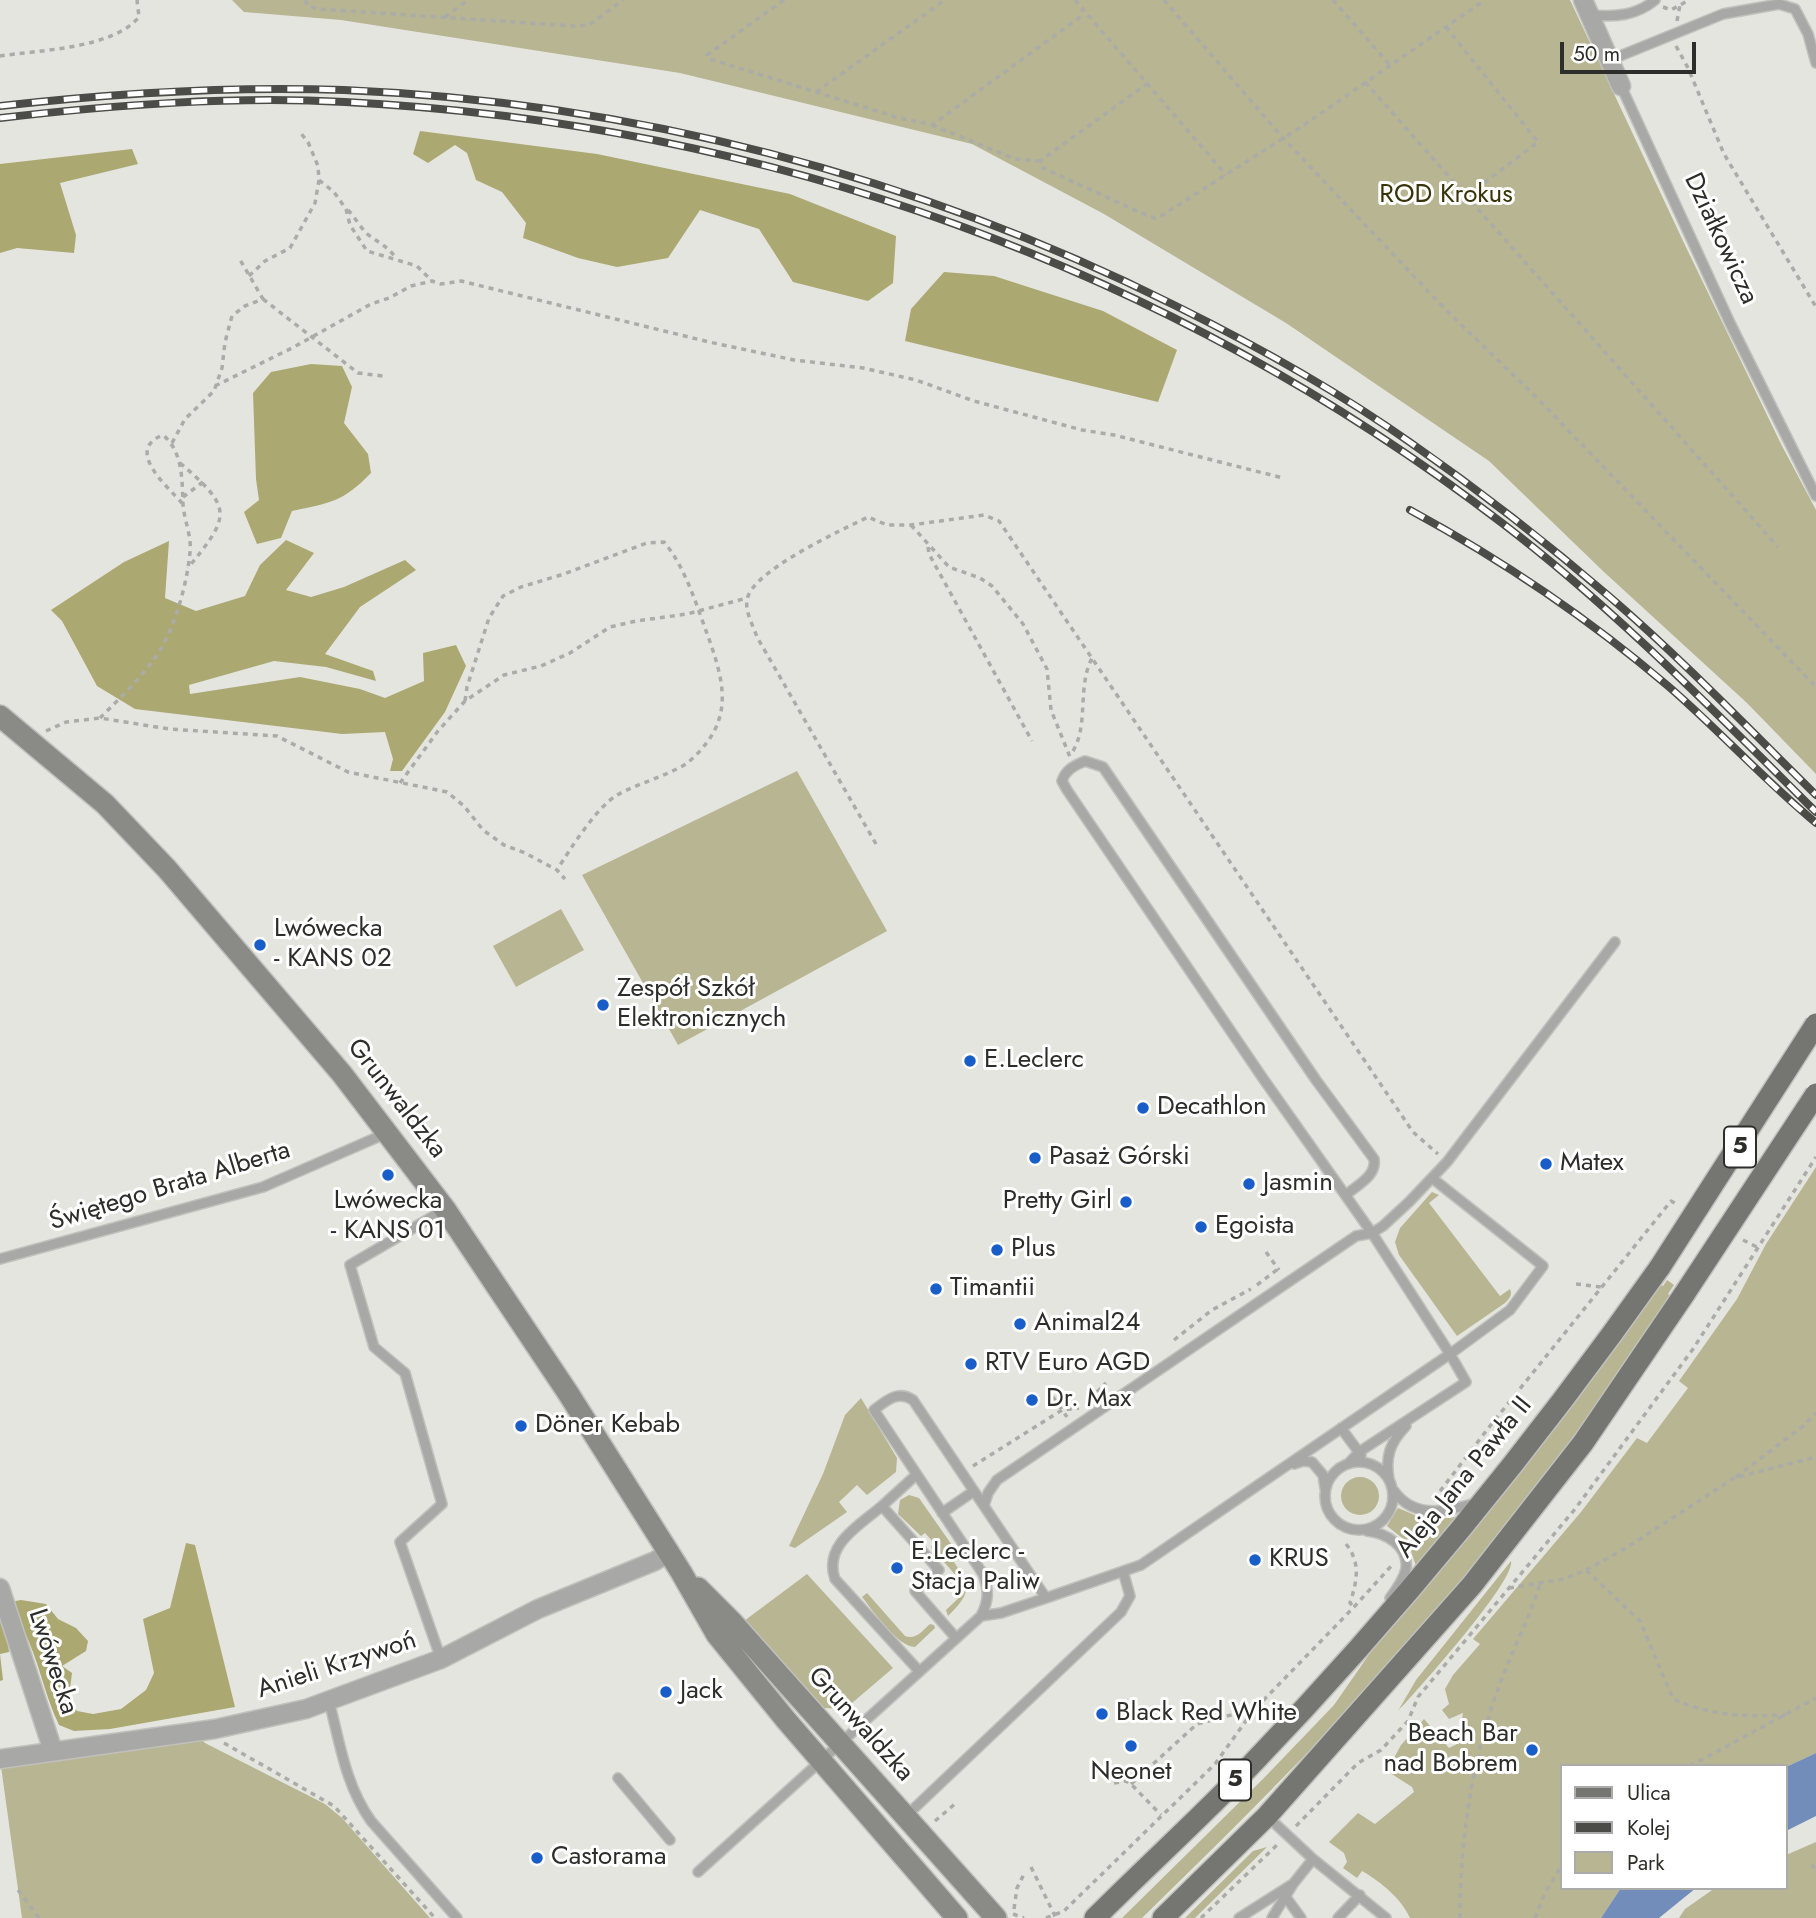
<!DOCTYPE html>
<html>
<head>
<meta charset="utf-8">
<style>
	body { margin:0 }
	#map { position:relative; width:1816px; height:1918px; overflow:hidden; background:#e5e5e0; font-family:Jost,sans-serif }
	canvas { display:block }
	.legend { position:absolute; left:1560px; top:1764px; width:228px; height:126px; box-sizing:border-box; background:#fff; border:2px solid #ababaa; margin:0; padding:9px 12px; list-style:none; font-size:21px; color:#2d2d2b }
	.legend li { display:flex; align-items:center; gap:14px; height:35px }
	.legend b { width:35px; border:2px solid #ababaa }
	.scale { position:absolute; left:1560px; top:42px; width:136px; height:32px; box-sizing:border-box; border:4px solid #2d2d2b; border-top:0; padding-left:9px; font-size:21px; line-height:24px; white-space:nowrap; color:#2d2d2b; -webkit-text-stroke:5px #fff; paint-order:stroke }
</style>
</head>
<body>
<div id="map">
<canvas width="1816" height="1918"></canvas>
<ul class="legend">
<li><b style="height:9px;background:#757571"></b>Ulica</li>
<li><b style="height:9px;background:#4b4b48"></b>Kolej</li>
<li><b style="height:19px;background:#b7b592"></b>Park</li>
</ul>
<div class="scale">50 m</div>
</div>
<script>
const ctx = document.querySelector('canvas').getContext('2d');
ctx.lineJoin = 'round';
function fillPath(path, color) { ctx.fillStyle = color; ctx.fill(path, 'evenodd'); }
function strokePath(path, color, width, dash) { ctx.strokeStyle = color; ctx.lineWidth = width; ctx.lineCap = dash ? 'butt' : 'round'; ctx.setLineDash(dash || []); ctx.stroke(path); }
function drawText(font, color, halo, rows, align = 'center') {
  ctx.font = font + ' Jost,sans-serif'; ctx.lineWidth = 6; ctx.setLineDash([]); ctx.textBaseline = 'middle'; ctx.strokeStyle = halo; ctx.fillStyle = color; for (const [text, x, y, turn = 0] of rows) {
    ctx.save(); ctx.translate(x, y); ctx.rotate((+turn || 0) * Math.PI / 180); ctx.textAlign = isNaN(turn) ? turn : align; if (halo) ctx.strokeText(text, 0, 0); ctx.fillText(text, 0, 0); ctx.restore();
  }
}
fillPath(new Path2D(`
	M232 0H1570L1684 243 1781 444 1816 510V774L1747 703 1604 572 1489 461 1286 323 1104 214 972 144 680 73 341 20 244 12Z
	M797 771 887 931 678 1045 582 875Z
	M561 909 584 950 516 987 493 946Z
	M1816 1167V1753L1786 1767 1562 1766V1888H1621L1601 1918H1410C1401 1898 1381 1882 1362 1871L1357 1878 1343 1868 1347 1862 1344 1853 1329 1842 1358 1813 1375 1824 1414 1792 1412 1787 1387 1771 1401 1745 1424 1719 1449 1748 1459 1743 1457 1732 1461 1726 1463 1713 1449 1719 1442 1710 1449 1704 1445 1689 1453 1675 1480 1644 1473 1639 1581 1512 1637 1438 1647 1443 1688 1388 1679 1381 1737 1299 1766 1244Z
	M1432 1192 1439 1195 1429 1203 1500 1296 1510 1289C1513 1295 1509 1299 1505 1303L1457 1336 1399 1255 1395 1242 1400 1228Z
	M1667 1280 1674 1285 1668 1294 1671 1296C1605 1393 1539 1489 1464 1579 1364 1699 1254 1809 1142 1918H1122L1263 1779 1334 1705 1377 1643 1479 1523 1564 1417 1660 1285 1663 1286Z
	M861 1398 897 1458 896 1472 867 1495 857 1485 839 1502 847 1512 795 1548 789 1546 823 1474 845 1415Z
	M1341 1496a19 19 0 1 1 38 0a19 19 0 1 1-38 0Z
	M909 1495 919 1498 961 1558 954 1562C971 1588 971 1593 948 1616L946 1610 964 1593 965 1586 931 1547 934 1543 925 1533 921 1536 898 1514 900 1500Z
	M1398 1508 1422 1518 1419 1526 1406 1541 1387 1526Z
	M1455 1517 1456 1519 1416 1566 1411 1551 1429 1529 1432 1520Z
	M1511 1561C1516 1580 1417 1691 1398 1711L1416 1680Z
	M807 1574 893 1668 845 1709 824 1708 744 1621Z
	M867 1593 905 1636C916 1640 922 1631 930 1624L934 1625 935 1628 915 1647C898 1647 873 1611 862 1597Z
	M194 1731 205 1743 325 1804 342 1818 430 1918H22L0 1759Z
	M1816 1842V1918H1679L1685 1909 1715 1888H1786V1855Z
	M1267 1847 1195 1918H1185L1253 1851Z`), '#b7b592');
fillPath(new Path2D(`
	M420 131 597 154 790 194 896 236 893 283 868 301 793 282 759 229 700 210 668 258 617 267 578 258 523 238 526 223 502 192 476 180 467 153 455 145 428 163 413 154Z
	M132 149 138 164 60 183 76 235 74 253 17 248 0 253V164Z
	M944 272 994 276 1103 311 1177 350 1158 402 905 341 911 309Z
	M311 364 342 366 352 387 344 423 368 454 371 473C343 502 330 503 292 511L281 538 257 544 244 512 259 500 256 479 253 393 271 372Z
	M286 540 314 553 286 590 311 597 344 587 405 560 416 570 360 607 325 654 373 671 376 681 326 667 274 661 189 685 190 694 300 677 360 689 385 698 424 681 423 653 456 645 466 666 445 712 402 771H390L393 759 385 732 342 734 135 709 97 686 62 621 51 610 124 562 169 541 165 598 196 611 245 596 260 565Z
	M186 1543 195 1545 235 1707 110 1729 74 1731 59 1725C44 1694 39 1660 23 1629L7 1634 9 1652 0 1654 3 1680 0 1681V1604L21 1600 46 1604 58 1619 76 1628 88 1641 86 1651 62 1666 72 1673 69 1697 77 1711 93 1714 121 1709 146 1690 154 1673 143 1619 170 1608Z`), '#aca872');
fillPath(new Path2D(`
	M1816 1753V1816L1786 1831V1767Z
	M1621 1888H1696L1659 1918H1601Z`), '#728db9');
const lane = new Path2D(`
	M1591 15C1615 17 1636 16 1655 0
	M1610 60 1723 14 1779 4 1795 9 1808 34 1816 63
	M1621 86 1730 323 1816 496
	M1346 1195C1357 1185 1377 1176 1374 1159L1316 1080 1103 767 1085 761C1074 766 1066 769 1062 781L1067 790 1262 1077 1372 1233 1450 1354 1141 1565 1046 1598 984 1506 988 1493 997 1480 1356 1236 1372 1233 1383 1226 1409 1202 1447 1162 1615 942
	M0 1259 263 1187 387 1133
	M1341 1428 1361 1455
	M1325 1496a34 34 0 1 1 68 0a34 34 0 1 1-68 0Z
	M1294 1464 1303 1461 1312 1462 1323 1475 1325 1488
	M1348 1464 1359 1452 1466 1382 1450 1354 1510 1310 1543 1266 1432 1178
	M916 1475 882 1506 939 1570 915 1591 956 1638
	M1389 1479C1385 1456 1390 1443 1406 1426
	M1394 1491C1415 1520 1446 1511 1476 1503
	M882 1506C860 1525 823 1545 835 1579L919 1671
	M942 1513 974 1491
	M1367 1531C1386 1533 1409 1546 1406 1569 1404 1579 1396 1590 1390 1598
	M981 1616C989 1600 989 1591 983 1574L874 1410C887 1400 898 1390 913 1400L984 1506
	M441 1659 400 1542 442 1504 405 1373 374 1347 350 1265 444 1210
	M329 1701C340 1743 345 1784 371 1821L457 1918
	M618 1778 670 1840
	M906 1816 1121 1612 1130 1596 1123 1571
	M1268 1817 1313 1859 1386 1918
	M698 1872 981 1616 1001 1613 1046 1598
	M1285 1896 1301 1918
	M1239 1918 1291 1885
	M1272 1918 1293 1884 1313 1859
	M1338 1918 1360 1895`);
const street = new Path2D(`
	M1583 0 1621 86
	M0 1588 53 1751
	M0 1759 215 1729 306 1709 441 1659 538 1609 655 1561 669 1552`);
const secondary = new Path2D(`
	M0 716 105 804 167 869 342 1074 445 1209 568 1393 681 1572 717 1635 786 1720 957 1918
	M698 1588 732 1622 996 1918`);
const primary = new Path2D(`
	M1095 1918C1146 1867 1200 1818 1250 1766 1399 1611 1536 1443 1660 1267
	M1163 1918 1267 1816 1472 1585 1583 1443 1685 1293`);
strokePath(lane, '#c0c0bc', 12);
strokePath(street, '#c0c0bc', 21);
strokePath(secondary, '#c0c0bc', 24);
strokePath(primary, '#c0c0bc', 24);
strokePath(new Path2D(`
	M305 0 308 6 318 9 574 26 589 25 623 0
	M784 0 707 55 710 59 896 117 932 125 1079 18 1083 9
	M1075 0 1226 175
	M1164 0 1283 138 1444 308 1538 399 1816 687
	M1333 0 1389 64
	M1663 7 1671 10 1689 0
	M445 17 468 0
	M1677 21 1680 5
	M1446 27 1538 142 1467 196
	M1676 46 1688 68 1724 154 1816 307
	M0 56C39 50 112 49 139 17L137 0
	M1365 82 1778 547
	M1148 83 1040 161 1041 167 1141 213 1155 218 1161 216 1304 125 1485 0
	M816 92 945 0
	M932 125 1015 159 1039 161
	M319 180 334 192 346 209 350 225 367 251 417 266 432 281
	M348 210C355 217 363 232 370 236 381 244 388 247 396 258
	M249 276 265 261 290 248 315 203 319 180 318 166 308 142 299 131
	M263 299 358 373 383 376
	M215 386 294 347 371 304 389 298 411 286 432 281 441 284 461 281 709 342 794 360 863 368 916 380 974 401 1082 430 1114 435 1283 478
	M172 443 185 419 214 391 222 368 225 342 232 316 245 306 263 299 239 258
	M180 463C234 509 230 516 188 568
	M183 497 203 482
	M911 525 949 567 980 578 992 586 1023 624 1047 669 1051 710 1070 757
	M928 547 929 554 1032 741
	M465 701 467 687 489 618 503 596 521 587 564 574 647 543 664 542C686 568 697 607 709 639 721 674 732 708 708 741 702 749 694 758 686 764 664 777 639 783 617 795 597 807 570 849 557 870
	M100 718C119 699 139 680 155 658 174 631 187 585 190 552 192 537 184 520 183 504 182 479 183 452 163 435 124 450 167 486 183 504
	M46 731 66 722 100 718 169 729 277 736 348 772 447 792 464 806 483 830 504 845 525 853 557 870 565 879
	M1073 751C1089 724 1077 687 1092 658
	M400 783 438 731 465 701 504 675 541 666 570 653 610 627 636 621 687 614 747 598
	M876 844 757 637C753 625 745 612 747 600 751 571 842 530 868 517L887 525H911L984 515 999 521 1413 1132 1438 1154
	M1743 1240 1757 1247
	M1266 1252 1279 1270
	M1576 1284 1601 1287
	M1257 1285 1278 1269
	M1174 1340 1212 1310 1251 1289
	M1053 1397 1067 1417
	M1090 1399 1106 1383
	M1496 1418 1511 1432
	M973 1466 1062 1410 1079 1408
	M1736 1477 1803 1426 1816 1413
	M1434 1499 1490 1426 1671 1201 1678 1205
	M1346 1544C1361 1563 1357 1581 1350 1603L1354 1607
	M1586 1570 1626 1548 1734 1478 1816 1457
	M1509 1588 1564 1579 1586 1570 1640 1621 1673 1699C1712 1716 1743 1717 1786 1715
	M224 1743 334 1806 435 1918
	M1690 1766 1816 1698
	M1114 1783 1126 1781 1131 1784 1161 1815
	M1131 1784 1197 1724 1246 1711H1253
	M935 1821 956 1803
	M1296 1826 1358 1763 1381 1750 1408 1721 1418 1697 1575 1509 1693 1349 1816 1157
	M1812 1864 1816 1872
	M1031 1867 1056 1918
	M18 1890 39 1918
	M1014 1909 1017 1888 1024 1874
	M1013 1914 1024 1918
	M1046 1918 1064 1911 1215 1764 1253 1711 1354 1607 1394 1563
	M1201 1918 1278 1844
	M1460 1918C1460 1839 1472 1760 1499 1686 1512 1651 1530 1617 1541 1581
	M1535 1918 1545 1893 1562 1865`), '#ababa7', 3.5, [5, 5]);
strokePath(lane, '#a8a8a6', 9);
strokePath(street, '#a8a8a6', 18);
strokePath(secondary, '#8a8a87', 21);
strokePath(primary, '#757571', 21);
const rail = new Path2D(`
	M0 106C115 93 229 86 344 90 632 102 916 176 1174 305 1255 345 1336 390 1411 443 1480 491 1547 543 1611 598 1683 660 1749 729 1816 795
	M0 118C114 105 230 96 345 102 765 123 1168 267 1502 523 1615 609 1715 712 1816 812
	M1410 510C1502 560 1588 618 1668 686 1719 730 1764 780 1816 823`);
strokePath(rail, '#4b4b48', 8);
strokePath(rail, '#fff', 5, [16]);
const primaryBridge = new Path2D(`
	M1660 1267 1816 1024
	M1685 1293 1816 1094`);
strokePath(primaryBridge, '#c0c0bc', 24, []);
strokePath(primaryBridge, '#757571', 21);
for (const [x, y, r, color] of [
	[260,945,7,"#195dc8"],
	[603,1005,7,"#195dc8"],
	[970,1061,7,"#195dc8"],
	[1143,1108,7,"#195dc8"],
	[1035,1158,7,"#195dc8"],
	[1546,1164,7,"#195dc8"],
	[388,1175,7,"#195dc8"],
	[1249,1184,7,"#195dc8"],
	[1126,1202,7,"#195dc8"],
	[1201,1227,7,"#195dc8"],
	[997,1250,7,"#195dc8"],
	[936,1289,7,"#195dc8"],
	[1020,1324,7,"#195dc8"],
	[971,1364,7,"#195dc8"],
	[1032,1400,7,"#195dc8"],
	[521,1426,7,"#195dc8"],
	[1255,1560,7,"#195dc8"],
	[897,1568,7,"#195dc8"],
	[666,1692,7,"#195dc8"],
	[1102,1714,7,"#195dc8"],
	[1131,1746,7,"#195dc8"],
	[1532,1750,7,"#195dc8"],
	[537,1858,7,"#195dc8"]
]) { const dot = new Path2D(); dot.arc(x, y, r, 0, 2 * Math.PI); ctx.fillStyle = color; ctx.fill(dot); strokePath(dot, '#fff', 2.5); }
for (const [x, y, w] of [
	[1740,1147,32],
	[1235,1780,32]
]) { const box = new Path2D(); box.roundRect(x - w / 2, y - 20.5, w, 41, 5); ctx.fillStyle = '#fff'; ctx.fill(box); strokePath(box, '#2d2d2b', 2); }
drawText('bold 24px', '#2d2d2b', null, [
	["5",1740,1147],
	["5",1235,1780]
]);
drawText('26px', '#383407', '#fff', [
	["ROD Krokus",1446,196]
]);
drawText('26px', '#2d2d2b', '#fff', [
	["Działkowicza",1720,239,65],
	["Grunwaldzka",396,1099,52],
	["Świętego Brata Alberta",170,1187,-17],
	["Aleja Jana Pawła II",1465,1478,-51],
	["Lwówecka",52,1662,72],
	["Anieli Krzywoń",337,1666,-18],
	["Grunwaldzka",860,1725,48]
]);
drawText('26px', '#2d2d2b', '#fff', [
	["Lwówecka",274,930],
	["- KANS 02",274,960],
	["Zespół Szkół",617,990],
	["Elektronicznych",617,1020],
	["E.Leclerc",984,1061],
	["Decathlon",1157,1108],
	["Pasaż Górski",1049,1158],
	["Matex",1560,1164],
	["Jasmin",1263,1184],
	["Lwówecka",388,1202,"center"],
	["- KANS 01",388,1232,"center"],
	["Pretty Girl",1112,1202,"right"],
	["Egoista",1215,1227],
	["Plus",1011,1250],
	["Timantii",950,1289],
	["Animal24",1034,1324],
	["RTV Euro AGD",985,1364],
	["Dr. Max",1046,1400],
	["Döner Kebab",535,1426],
	["E.Leclerc -",911,1553],
	["Stacja Paliw",911,1583],
	["KRUS",1269,1560],
	["Jack",680,1692],
	["Black Red White",1116,1714],
	["Beach Bar",1518,1735,"right"],
	["nad Bobrem",1518,1765,"right"],
	["Neonet",1131,1773,"center"],
	["Castorama",551,1858]
], 'left');
</script>
</body>
</html>
